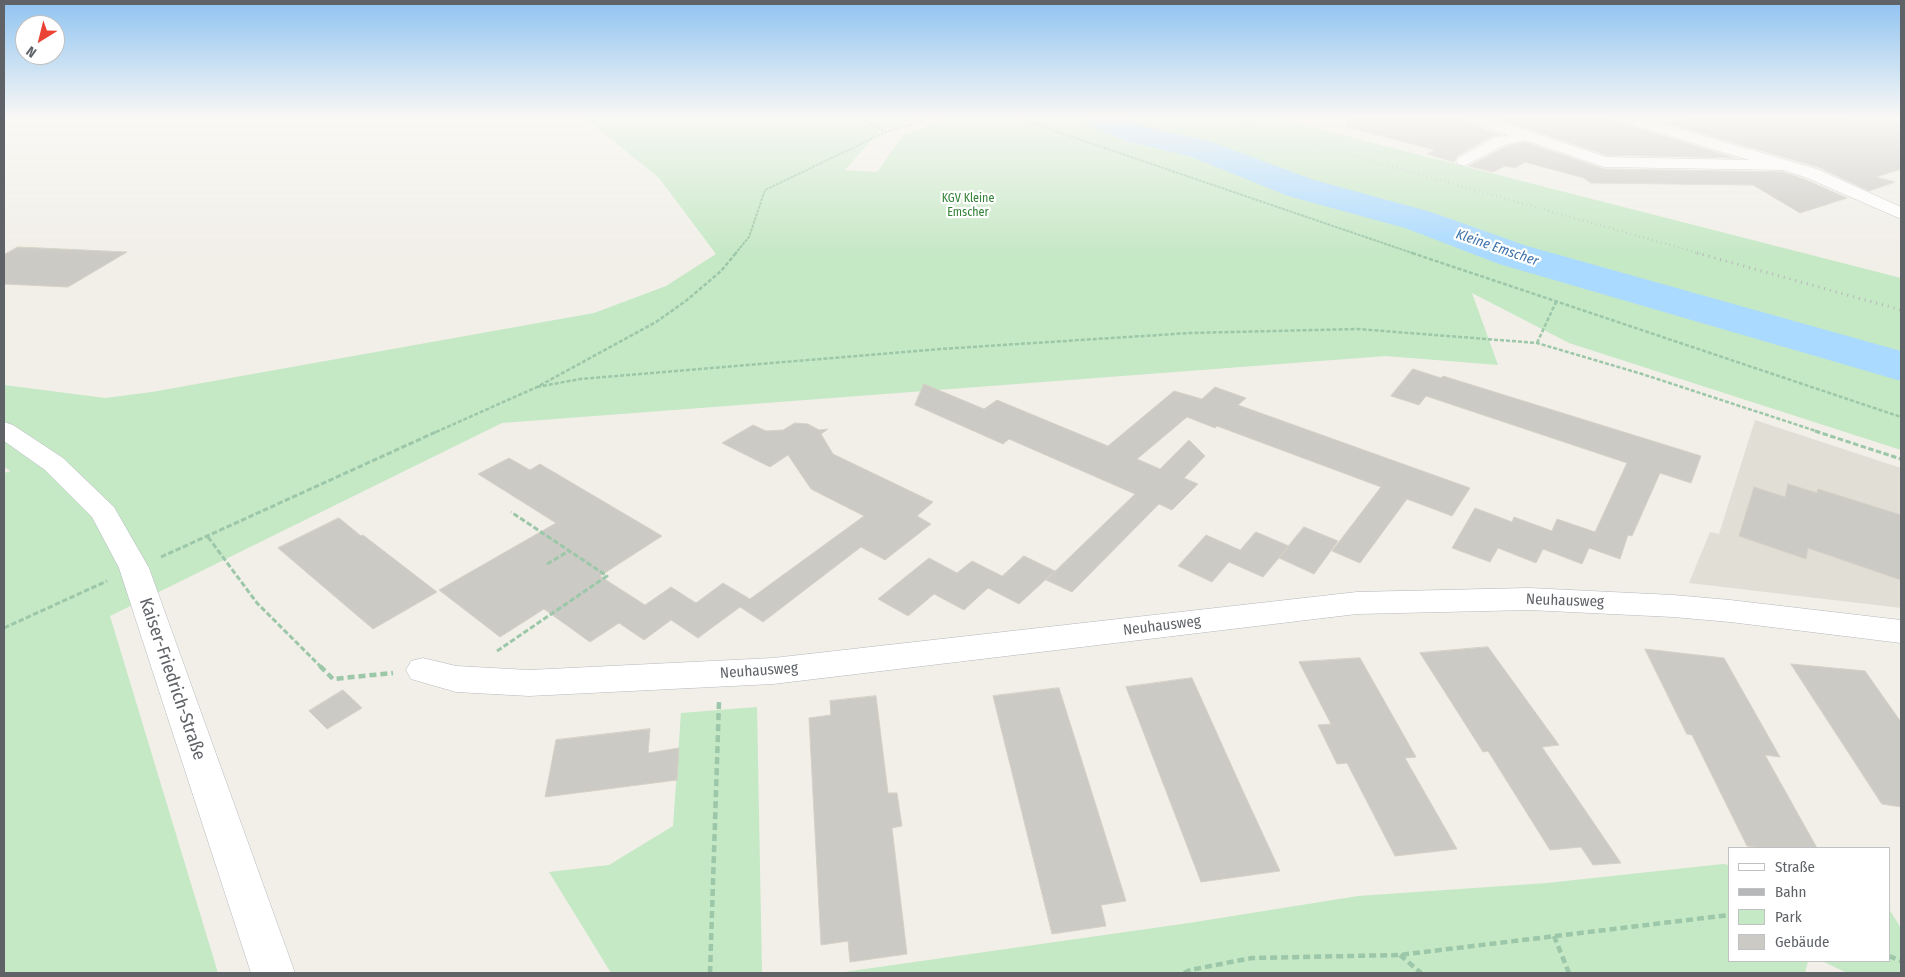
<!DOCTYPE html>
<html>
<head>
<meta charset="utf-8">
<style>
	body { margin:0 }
	#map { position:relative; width:1905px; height:977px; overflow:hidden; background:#f1efe8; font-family:"Fira Sans Condensed",sans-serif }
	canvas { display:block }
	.frame { position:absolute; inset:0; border:5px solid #5f6368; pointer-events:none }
	.legend { position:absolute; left:1728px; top:847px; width:162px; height:115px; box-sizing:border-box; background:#fff; border:1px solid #bfc1c3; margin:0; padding:6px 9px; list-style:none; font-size:15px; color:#5f6368 }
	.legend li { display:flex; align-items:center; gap:10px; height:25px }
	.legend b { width:25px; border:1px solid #bfc1c3 }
	.north { position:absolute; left:15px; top:15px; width:50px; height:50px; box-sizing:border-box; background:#fff; border:1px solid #bfc1c3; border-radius:50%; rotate:216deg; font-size:14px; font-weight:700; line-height:20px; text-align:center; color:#5f6368 }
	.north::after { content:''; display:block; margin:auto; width:18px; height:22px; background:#ea4335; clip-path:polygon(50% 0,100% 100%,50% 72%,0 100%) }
</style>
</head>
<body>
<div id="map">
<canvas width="1905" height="977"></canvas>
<div class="frame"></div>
<ul class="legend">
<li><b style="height:6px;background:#fff"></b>Straße</li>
<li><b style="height:6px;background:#b6b7b8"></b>Bahn</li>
<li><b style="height:14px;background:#c5e8c5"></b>Park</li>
<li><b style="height:14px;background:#cccac5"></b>Gebäude</li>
</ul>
<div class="north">N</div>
</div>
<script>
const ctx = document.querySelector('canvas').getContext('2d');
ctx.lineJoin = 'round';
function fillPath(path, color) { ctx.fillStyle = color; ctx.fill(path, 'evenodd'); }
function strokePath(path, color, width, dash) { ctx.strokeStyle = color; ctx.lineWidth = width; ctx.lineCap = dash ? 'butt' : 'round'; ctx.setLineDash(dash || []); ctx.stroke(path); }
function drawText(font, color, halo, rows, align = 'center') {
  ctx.font = font + ' "Fira Sans Condensed",sans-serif'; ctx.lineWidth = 4.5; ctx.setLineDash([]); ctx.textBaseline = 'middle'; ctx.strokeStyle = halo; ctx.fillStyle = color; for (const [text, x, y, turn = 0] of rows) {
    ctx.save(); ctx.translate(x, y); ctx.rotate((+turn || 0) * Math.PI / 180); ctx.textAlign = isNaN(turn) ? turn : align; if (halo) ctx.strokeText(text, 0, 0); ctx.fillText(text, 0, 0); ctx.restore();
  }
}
fillPath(new Path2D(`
	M1755 420 1901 468V608L1689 583 1710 532 1719 534Z`), '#e1ded6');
fillPath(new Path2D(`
	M585 118H916L878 133 845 170 877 172 903 135 951 118H1276L1901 278V450L1569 343 1472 293 1498 365 1386 356 502 423 110 616 218 973H4V473L11 471 4 467V385L105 398 152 392 594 313 666 286 716 254 659 178Z
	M757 707 762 973H611L549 872 609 865 673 826 681 713Z
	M1723 864 1729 865V961H1808L1805 973H837L1189 923 1358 896 1547 883Z
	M1889 909 1901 928V973H1847L1822 961H1889Z`), '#c5e8c5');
fillPath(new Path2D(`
	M1081 118H1125L1151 128 1212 142 1314 180 1431 212 1527 246 1901 351V381L1499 264 1405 228 1288 196 1189 156 1130 142 1085 125Z`), '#aadaff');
const building = new Path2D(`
	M1348 118H1465L1468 123 1501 135 1493 136 1457 156 1454 162 1427 154 1435 150 1347 127Z
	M1496 118H1606L1735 158 1606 155Z
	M1687 118 1893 119 1901 124V169L1876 177 1895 182 1869 191 1818 167 1666 123Z
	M1525 142 1604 169 1783 172 1804 179 1847 198 1800 213 1753 185 1591 183 1584 178 1525 162 1515 168 1505 166 1493 172 1469 166 1505 147Z
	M18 247 127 252 68 287 4 284V255Z
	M1413 369 1441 378 1443 376 1701 456 1691 483 1660 473 1632 536 1628 535 1620 559 1589 548 1582 564 1543 549 1536 563 1498 548 1490 562 1452 548 1475 508 1512 522 1514 517 1552 531 1557 519 1595 532 1627 463 1426 396 1419 405 1391 396Z
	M924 384 984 409 997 400 1108 446 1174 391 1202 399 1215 387 1246 398 1238 405 1470 488 1452 516 1407 499 1360 563 1332 551 1381 487 1217 426 1215 428 1187 417 1137 459 1160 469 1189 440 1205 456 1184 478 1198 484 1172 510 1159 504 1072 592 1046 580 1135 494 1009 439 1003 444 915 405Z
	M795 423 808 424 819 430 828 429 821 434 833 454 933 502 917 516 931 524 885 560 861 547 763 622 740 607 698 638 671 620 644 640 619 623 590 642 544 609 500 637 439 590 556 523 478 474 509 458 530 470 540 464 662 536 600 576 645 605 671 587 696 603 723 583 750 599 864 516 811 489 788 455 770 467 722 443 753 425 766 431 783 430Z
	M1788 484 1817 493 1818 489 1901 515V580L1808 548 1806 559 1739 536 1754 487 1785 497Z
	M339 518 361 536 363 535 437 592 373 629 278 548Z
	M1304 527 1338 541 1314 574 1279 558Z
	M1256 532 1289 546 1263 577 1229 562 1212 582 1178 566 1206 535 1240 550Z
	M1024 556 1055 571 1019 604 988 588 964 610 934 594 908 616 878 599 929 558 957 573 972 561 1002 576Z
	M1488 647 1559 745 1542 747 1621 863 1593 865 1581 847 1550 850 1488 751 1483 752 1420 653Z
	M1645 649 1724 658 1780 757 1765 755 1817 848H1765L1747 846 1692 735 1687 734Z
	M1360 658 1416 757 1405 758 1457 849 1395 856 1347 763 1337 764 1318 725 1331 724 1299 662Z
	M1791 664 1865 671 1901 722V807L1882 804Z
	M1192 678 1242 789 1280 871 1201 882 1126 687Z
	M1059 688 1126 901 1101 905 1106 926 1052 934 993 696Z
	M343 690 362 708 327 729 309 711Z
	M876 696 888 793H897L902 826 892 828 907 954 850 962 848 941 821 945 809 718 831 715 830 701Z
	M650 729 648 753 679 748 677 780 545 797 556 740Z`);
fillPath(building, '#cccac5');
strokePath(building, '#d6d1c6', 1);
const street = new Path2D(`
	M1467 118H1489L1606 157 1749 160 1621 121 1619 118H1642L1817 169 1901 207V219L1805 177 1783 170 1604 167 1525 140 1504 145 1464 166 1458 164 1456 161 1458 158 1494 138 1508 135 1469 121Z
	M1529 588 1673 595 1730 600 1901 620V643L1730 622 1673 617 1529 610 1357 614 773 684 529 696 456 692 411 679 406 670 411 661 423 658 456 666 529 670 773 658 1357 592Z`);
const secondary = new Path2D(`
	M4 422 13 425 63 458 114 507 149 568 295 973H251L119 568 92 517 45 470 4 441Z`);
strokePath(street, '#b5b8bc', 1);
strokePath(secondary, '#b6babf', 1);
strokePath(new Path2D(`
	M860 118 885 132
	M1017 118 1415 254
	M735 254 749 237 765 190 886 132 929 118`), '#9cc7a9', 2, [3, 1]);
strokePath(new Path2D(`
	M1412 253 1901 417
	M1537 343 1556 302
	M537 387 580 379 940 349 1190 333 1358 329 1537 343 1642 374 1819 432
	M436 432 537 387 656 322 687 300 721 271 736 253`), '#9cc7a9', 2.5, [4, 2]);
strokePath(new Path2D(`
	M1815 431 1901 459
	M208 537 257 603 321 667
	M161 557 438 431
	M547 564 569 551
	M4 628 107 581
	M497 651 607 576 511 512`), '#9cc7a9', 3, [5.5, 2.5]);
strokePath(new Path2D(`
	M320 666 333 679 393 673
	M1554 936 1569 973
	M1400 955 1421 973
	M1889 956 1901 961
	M710 973 719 702
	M1184 973 1190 970 1252 958 1399 955 1729 915`), '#9cc7a9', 4.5, [7, 4]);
fillPath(street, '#fff');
fillPath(secondary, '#fff');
strokePath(new Path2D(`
	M1219 118 1702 254`), '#b6b7b8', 2.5, [0.5, 4]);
strokePath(new Path2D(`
	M1697 253 1901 310`), '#b6b7b8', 3, [1, 5]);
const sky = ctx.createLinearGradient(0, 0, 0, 255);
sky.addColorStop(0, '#8fc3f1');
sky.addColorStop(0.46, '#f9f8f5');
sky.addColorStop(1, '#f9f8f500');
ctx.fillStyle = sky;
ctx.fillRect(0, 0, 1905, 255);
drawText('12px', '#348238', '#fff', [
	["KGV Kleine",968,199],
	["Emscher",968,213]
]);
drawText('italic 14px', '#4174aa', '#fff', [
	["Kleine Emscher",1497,248,19]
]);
drawText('15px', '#5f6368', '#fff', [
	["Neuhausweg",1565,601,2],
	["Neuhausweg",1162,626,-7],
	["Neuhausweg",759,671,-4]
]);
drawText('18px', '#5f6368', '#fff', [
	["Kaiser-Friedrich-Straße",172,679,71]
]);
</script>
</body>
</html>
